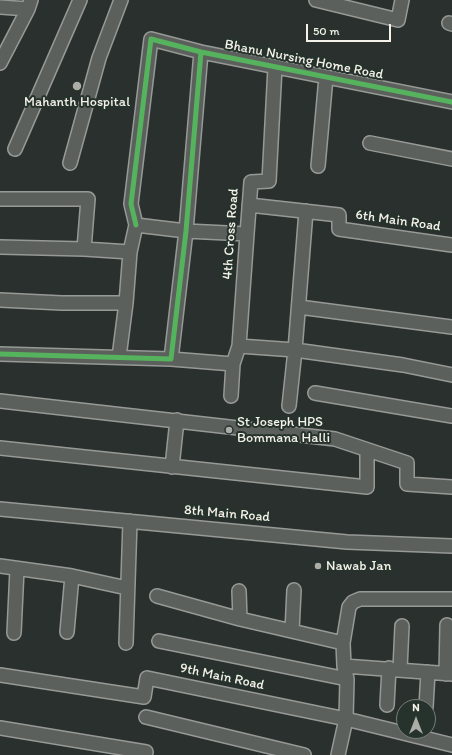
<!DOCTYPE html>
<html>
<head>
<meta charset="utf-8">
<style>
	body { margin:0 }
	#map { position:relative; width:452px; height:755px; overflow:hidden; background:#29302d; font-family:Itim,sans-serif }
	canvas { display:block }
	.north { position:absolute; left:396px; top:699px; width:40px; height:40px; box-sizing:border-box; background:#26332d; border:1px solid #787f78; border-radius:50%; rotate:0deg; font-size:11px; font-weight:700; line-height:16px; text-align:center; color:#f4f1e8 }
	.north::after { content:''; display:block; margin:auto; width:14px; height:18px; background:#adada7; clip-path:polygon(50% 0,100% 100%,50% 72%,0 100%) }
	.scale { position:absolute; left:306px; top:24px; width:85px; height:18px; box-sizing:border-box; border:2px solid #f4f1e8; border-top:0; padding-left:5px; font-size:12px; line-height:14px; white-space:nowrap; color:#f4f1e8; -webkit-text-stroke:3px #26332d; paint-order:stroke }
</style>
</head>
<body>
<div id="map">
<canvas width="452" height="755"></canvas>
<div class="north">N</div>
<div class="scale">50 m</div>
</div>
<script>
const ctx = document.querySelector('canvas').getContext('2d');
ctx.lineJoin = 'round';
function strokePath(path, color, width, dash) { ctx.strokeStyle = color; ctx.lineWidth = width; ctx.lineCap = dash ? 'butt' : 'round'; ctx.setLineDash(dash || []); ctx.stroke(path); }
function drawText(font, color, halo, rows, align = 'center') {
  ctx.font = font + ' Itim,sans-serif'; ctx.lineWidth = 4; ctx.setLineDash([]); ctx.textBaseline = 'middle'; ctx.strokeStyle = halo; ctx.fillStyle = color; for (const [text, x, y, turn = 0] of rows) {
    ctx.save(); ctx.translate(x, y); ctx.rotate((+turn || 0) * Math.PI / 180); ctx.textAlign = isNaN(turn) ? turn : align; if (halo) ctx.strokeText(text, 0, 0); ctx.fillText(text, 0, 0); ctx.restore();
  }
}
const minor = new Path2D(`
	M316 0 398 20 402 0
	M0 7 28 9
	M449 23 452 24
	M0 63 28 9 31 0
	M370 143 452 159
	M15 149 80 0
	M70 163 99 58 121 0
	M318 166 326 77
	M0 199H88L84 249
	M249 205 339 215V229L452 245
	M136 225 131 204 151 39 201 52 452 102
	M0 247 84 249 130 252 136 225 186 231 247 234
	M0 300 62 303H126
	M299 307 452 327
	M239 346 295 350 306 211
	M0 354 171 359 186 231 201 52
	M119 357 126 303 130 252
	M171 359 233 364
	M315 393 452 416
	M231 396 233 364 239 346 247 234 251 182 269 181 275 67
	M0 401 335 439 407 463V484L452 487
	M289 406 295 350 403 365 452 375
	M0 448 367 487V450
	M172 467 177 420
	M0 509 347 542 452 546
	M0 566 72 576 127 588
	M239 591 240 619
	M157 596 240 619 343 643
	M292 631 294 590
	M67 632 72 576
	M14 633 17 569
	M159 641 347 679 346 719 338 755
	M126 643 130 521
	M344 666 452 674
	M400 669 402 626
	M446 674 447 625
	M0 675 144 697 147 678 346 719 452 745
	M347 679 344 666 343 643 349 607 353 602 360 599H452
	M387 705 389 668
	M426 707 428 672
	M146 717 304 755
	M0 728 146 752 145 755`);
strokePath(minor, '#969996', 16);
strokePath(minor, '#5c605c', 13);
strokePath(new Path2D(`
	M136 225 131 204 151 39 201 52 452 102
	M0 354 171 359 186 231 201 52`), '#56b35d', 5);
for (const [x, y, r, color] of [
	[77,86,5,"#adada7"],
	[229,430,4,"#adada7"],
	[318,566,4,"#adada7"]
]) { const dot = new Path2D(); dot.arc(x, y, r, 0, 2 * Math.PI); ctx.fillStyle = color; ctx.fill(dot); strokePath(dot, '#26332d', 1.5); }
drawText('14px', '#f4f1e8', '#26332d', [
	["Bhanu Nursing Home Road",304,60,11],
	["6th Main Road",398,221,8],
	["4th Cross Road",231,234,-86],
	["8th Main Road",227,514,5],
	["9th Main Road",222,677,12]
]);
drawText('14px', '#f4f1e8', '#26332d', [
	["Mahanth Hospital",77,102,"center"],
	["St Joseph HPS",237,422],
	["Bommana Halli",237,438],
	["Nawab Jan",326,566]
], 'left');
</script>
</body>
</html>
